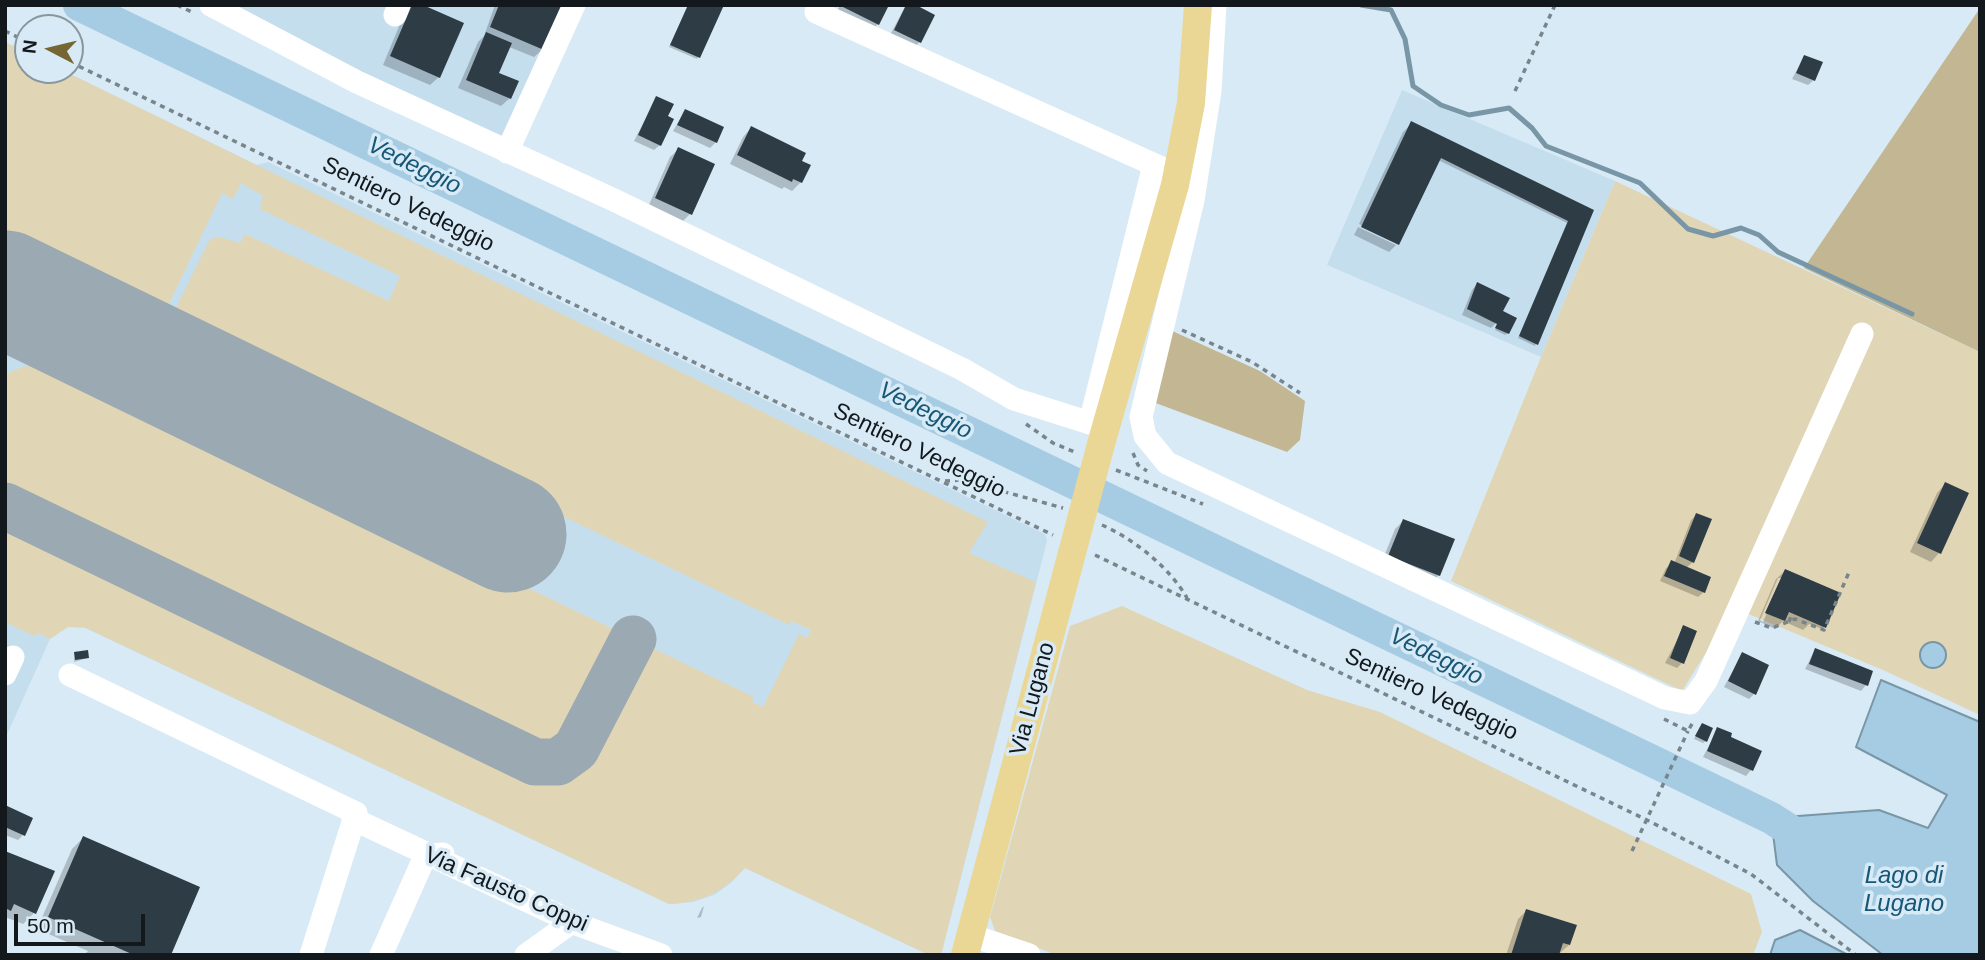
<!DOCTYPE html>
<html>
<head>
<meta charset="utf-8">
<style>
	body { margin:0 }
	#map { position:relative; width:1985px; height:960px; overflow:hidden; background:#d8eaf5; font-family:Helvetica,sans-serif }
	canvas { display:block }
	.frame { position:absolute; inset:0; border:7px solid #12181c; pointer-events:none }
	.north { position:absolute; left:14px; top:14px; width:70px; height:70px; box-sizing:border-box; background:#d8eaf5; border:2px solid #89969e; border-radius:50%; rotate:277deg; font-size:19px; font-weight:700; line-height:28px; text-align:center; color:#12181c }
	.north::after { content:''; display:block; margin:auto; width:24px; height:32px; background:#756634; clip-path:polygon(50% 0,100% 100%,50% 72%,0 100%) }
	.scale { position:absolute; left:14px; top:914px; width:131px; height:32px; box-sizing:border-box; border:4px solid #12181c; border-top:0; padding-left:9px; font-size:21px; line-height:24px; white-space:nowrap; color:#12181c; -webkit-text-stroke:5px #d8eaf5; paint-order:stroke }
</style>
</head>
<body>
<div id="map">
<canvas width="1985" height="960"></canvas>
<div class="frame"></div>
<div class="north">N</div>
<div class="scale">50 m</div>
</div>
<script>
const ctx = document.querySelector('canvas').getContext('2d');
ctx.lineJoin = 'round';
function fillPath(path, color) { ctx.fillStyle = color; ctx.fill(path, 'evenodd'); }
function strokePath(path, color, width, dash) { ctx.strokeStyle = color; ctx.lineWidth = width; ctx.lineCap = dash ? 'butt' : 'round'; ctx.setLineDash(dash || []); ctx.stroke(path); }
function drawText(font, color, halo, rows, align = 'center') {
  ctx.font = font + ' Helvetica,sans-serif'; ctx.lineWidth = 7; ctx.setLineDash([]); ctx.textBaseline = 'middle'; ctx.strokeStyle = halo; ctx.fillStyle = color; for (const [text, x, y, turn = 0] of rows) {
    ctx.save(); ctx.translate(x, y); ctx.rotate((+turn || 0) * Math.PI / 180); ctx.textAlign = isNaN(turn) ? turn : align; if (halo) ctx.strokeText(text, 0, 0); ctx.fillText(text, 0, 0); ctx.restore();
  }
}
fillPath(new Path2D(`
	M211 5H574L507 152Z
	M5 42 28 53V70H62L257 165 268 162 1045 534 1047 541 941 955H929L745 868 731 883 714 895 693 902 669 904 81 626 67 627 50 639 5 739Z
	M1402 90 1615 181 1541 357 1327 265Z`), '#c5deee');
fillPath(new Path2D(`
	M5 42 28 53V70H62L988 522 969 553 1036 582 941 955H929L745 868C723 892 702 903 669 904L86 628 68 627 50 639 39 633 34 636 5 622V375C28 362 50 362 75 369L754 697 752 702 763 707 799 634 807 638 811 630 791 621 789 625 167 326 210 239 220 237 240 243 245 234 389 301 400 276 260 209 263 196 241 183 233 199 222 193 160 322 5 247Z
	M1615 181 1980 352V715L1883 670 1734 608 1682 691 1451 581 1541 357Z
	M1122 606 1307 690 1380 712 1751 894 1762 932 1753 955H1056L995 931 990 917 1070 626Z`), '#e0d6b6');
fillPath(new Path2D(`
	M1980 8V352L1804 268Z
	M1168 329 1260 371 1305 401 1300 440 1287 452 1153 402Z`), '#c2b792');
const water = new Path2D(`
	M1920 655a13 13 0 1 1 26 0a13 13 0 1 1-26 0Z
	M1881 680 1980 722V955H1883L1813 901 1777 865 1771 818 1879 810 1928 828 1947 795 1856 747Z
	M1800 930 1848 955H1770L1775 940Z`);
fillPath(water, '#a5cce3');
strokePath(water, '#7996a7', 2);
fillPath(new Path2D(`
	M412 5H419L439 77 430 85 383 65 405 12Z
	M495 5H561L543 49 534 57 509 47 497 74 510 98 501 106 458 88 478 42 484 36Z
	M688 5H722L697 59 669 47Z
	M840 5 878 24 869 32 835 16Z
	M906 5 920 42 914 47 890 35Z
	M1804 57 1814 80 1808 85 1792 79Z
	M656 98 666 117 660 145 654 150 634 141Z
	M685 111 716 142 710 148 673 131Z
	M1412 123 1591 210 1535 346 1518 338 1567 223 1438 160 1396 245V242L1359 224 1403 132Z
	M751 128 800 162 801 182 792 191 784 187 782 189 730 164 743 137Z
	M679 149 690 214 682 222 648 207 670 157Z
	M1358 227 1396 245 1389 252 1354 235Z
	M1477 284 1501 312 1508 333 1505 335 1495 330 1499 320 1491 328 1462 315 1472 290Z
	M1945 484 1967 494 1939 553 1931 562 1910 552 1937 493Z
	M1696 515 1693 562 1686 568 1704 592 1698 597 1660 581 1666 568 1674 564 1691 520Z
	M1403 521 1439 575 1430 584 1381 564 1395 529Z
	M1785 571 1824 627 1822 629 1809 624 1803 630 1783 621 1775 629 1758 621 1776 579ZM1778 578H1782L1763 622 1760 620Z
	M1684 627 1682 663 1677 668 1665 663Z
	M1815 650 1866 685 1861 691 1805 669Z
	M75 653 87 658 74 662Z
	M1742 654 1754 694 1749 699 1724 687Z
	M1700 727 1706 741 1703 743 1694 739Z
	M1718 729 1728 738 1751 770 1746 776 1703 757Z
	M5 807 23 835 18 840 5 835Z
	M83 838 169 955H84L88 951 37 929 72 849Z
	M5 852 34 913 23 924 5 917Z
	M704 906 701 917 697 918 702 908Z
	M1526 911 1569 945 1560 953 1506 955 1518 919Z`), '#0003');
strokePath(new Path2D(`
	M1361 5 1391 10 1405 39 1413 86 1441 105 1469 115 1509 108 1532 128 1546 146 1640 183 1688 229 1713 236 1741 228 1759 235 1778 252 1912 314`), '#7996a7', 5);
strokePath(new Path2D(`
	M79 5 1771 818 1807 841`), '#a5cce3', 32);
strokePath(new Path2D(`
	M5 305 33 307 99 335
	M5 506 535 762H558L576 749 633 639`), '#9aa9b2', 47);
strokePath(new Path2D(`
	M5 289 508 534`), '#9aa9b2', 117);
fillPath(new Path2D(`
	M412 5H423L464 23 440 78 390 56Z
	M499 5H563L544 50 490 27Z
	M688 5H724L700 58 670 45Z
	M839 5H889L879 25Z
	M906 5H916L935 15 921 43 894 30Z
	M486 32 512 43 499 73 519 81 511 99 466 80Z
	M1804 55 1823 62 1815 81 1796 73Z
	M656 96 674 104 668 116 674 119 661 146 638 135Z
	M685 109 724 127 717 143 677 125Z
	M1411 121 1594 210 1538 345 1519 336 1568 221 1441 158 1399 245 1361 227Z
	M751 126 806 153 802 161 811 165 802 183 793 179 792 182 737 155Z
	M678 147 715 164 692 215 655 198Z
	M1477 282 1510 298 1503 311 1517 318 1509 334 1495 328 1497 324 1467 309Z
	M1945 482 1969 493 1941 554 1917 543Z
	M1696 513 1712 519 1694 563 1679 556Z
	M1403 519 1455 539 1440 576 1388 556Z
	M1671 560 1711 577 1705 593 1664 576Z
	M1785 569 1841 593 1826 628 1789 612 1785 621 1765 613Z
	M1683 625 1697 631 1684 664 1670 658Z
	M1815 648 1873 671 1868 686 1809 664Z
	M88 650 89 658 75 660 74 652Z
	M1742 652 1769 665 1756 695 1728 681Z
	M1702 723 1713 728 1707 742 1695 736Z
	M1717 727 1732 733 1731 737 1762 751 1753 771 1707 751Z
	M5 805 33 818 25 836 5 827Z
	M83 836 200 887 171 955H134L48 917Z
	M5 851 55 871 36 914 14 904 11 911 5 908Z
	M1526 909 1577 925 1570 945 1563 943 1559 955H1511Z`), '#2e3c45');
strokePath(new Path2D(`
	M177 5 194 13
	M5 31 28 42
	M70 62 1053 535
	M1515 91 1555 5
	M1182 330 1252 362 1300 393
	M1026 424 1053 443 1077 453
	M1133 453 1138 465 1147 471
	M1116 470 1203 504
	M945 481 962 480 1063 508
	M1102 525C1134 539 1170 568 1187 598
	M1095 555 1645 819 1751 874 1856 955
	M1755 622 1772 628 1795 619 1824 630 1850 570
	M1789 622 1792 613
	M1664 719 1688 731 1693 722
	M1632 851 1688 731`), '#78858c', 3.5, [5, 5]);
strokePath(new Path2D(`
	M211 5 357 82 614 200 962 369 1014 399 1106 428
	M1215 5 1210 91 1193 200 1141 417 1145 436 1167 463 1665 698 1690 703 1706 681 1862 334
	M816 12 1177 175
	M395 15 399 5
	M507 152 574 5
	M1090 423 1154 165
	M5 674 13 657
	M70 675 356 813
	M353 819 579 925 661 955
	M970 935 1029 955
	M311 955 356 813
	M381 955 422 863 429 855 443 854
	M526 955 572 922`), '#fff', 23);
strokePath(new Path2D(`
	M965 955 1101 444 1175 185 1191 103 1198 5`), '#ebd795', 28);
drawText('23px', '#12181c', '#d8eaf5', [
	["Sentiero Vedeggio",408,205,26],
	["Sentiero Vedeggio",919,451,26],
	["Sentiero Vedeggio",1431,695,25],
	["Via Lugano",1033,699,-75],
	["Via Fausto Coppi",506,890,24]
]);
drawText('italic 24px', '#165777', '#d8eaf5', [
	["Vedeggio",414,166,26],
	["Vedeggio",925,411,26],
	["Vedeggio",1436,657,26],
	["Lago di",1904,876],
	["Lugano",1904,904]
]);
</script>
</body>
</html>
